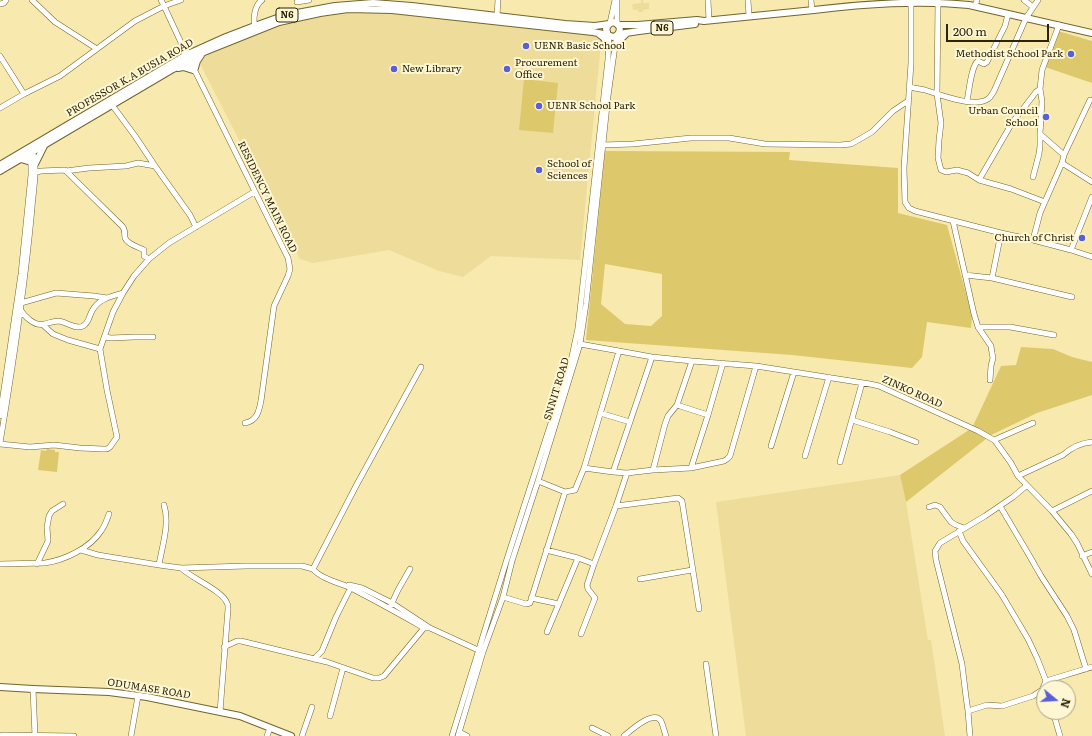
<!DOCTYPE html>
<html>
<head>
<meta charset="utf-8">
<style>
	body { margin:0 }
	#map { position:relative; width:1092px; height:736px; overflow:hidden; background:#f8e9ae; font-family:Literata,serif }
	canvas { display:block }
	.north { position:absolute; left:1036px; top:680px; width:40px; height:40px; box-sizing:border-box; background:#fff7d3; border:1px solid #aaa383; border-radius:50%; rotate:108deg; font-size:11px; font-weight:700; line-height:16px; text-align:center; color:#2a240c }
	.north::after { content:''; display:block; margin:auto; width:14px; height:18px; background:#585fd7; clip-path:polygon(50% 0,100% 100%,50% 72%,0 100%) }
	.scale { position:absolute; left:946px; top:24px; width:103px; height:18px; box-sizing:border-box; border:2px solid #2a240c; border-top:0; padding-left:5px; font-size:12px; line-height:14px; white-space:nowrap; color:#2a240c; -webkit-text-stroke:3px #fff7d3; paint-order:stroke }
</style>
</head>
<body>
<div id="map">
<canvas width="1092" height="736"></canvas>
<div class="north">N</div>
<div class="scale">200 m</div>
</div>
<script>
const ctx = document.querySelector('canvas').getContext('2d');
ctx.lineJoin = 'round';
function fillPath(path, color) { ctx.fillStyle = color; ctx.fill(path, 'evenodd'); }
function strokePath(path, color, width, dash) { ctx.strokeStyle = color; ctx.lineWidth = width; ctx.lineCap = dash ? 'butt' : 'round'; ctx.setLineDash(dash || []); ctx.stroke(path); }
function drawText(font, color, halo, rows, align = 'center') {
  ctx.font = font + ' Literata,serif'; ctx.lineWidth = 4; ctx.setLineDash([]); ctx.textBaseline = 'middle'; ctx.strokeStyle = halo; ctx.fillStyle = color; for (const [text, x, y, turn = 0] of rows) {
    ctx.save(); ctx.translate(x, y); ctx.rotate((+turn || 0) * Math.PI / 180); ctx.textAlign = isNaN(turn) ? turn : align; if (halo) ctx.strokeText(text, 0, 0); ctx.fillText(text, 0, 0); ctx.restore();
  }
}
fillPath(new Path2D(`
	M641 0H643V3H649V9L643 10V12H638V10H633L632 4 641 3Z
	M384 10 602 33 580 260 491 256 463 277 439 271 389 250 313 263 300 259 197 58 276 26 320 13Z
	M900 475 906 502 928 640H931L945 736H746L716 502Z`), '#eedd9a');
fillPath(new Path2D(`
	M1058 31 1092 41V83L1045 67Z
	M524 79 558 83 553 133 519 130Z
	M605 151 790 152 789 160 898 168V213L947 225 972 315 971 328 927 322 922 357 912 368 792 355 586 340ZM605 264 662 274V316L651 326 625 324 601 304Z
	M1021 347 1053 349 1072 357 1092 362V395L1037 413 991 435 906 502 900 475 969 430 973 426 1001 366 1016 365Z
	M47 449 55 450V452H59L57 472 38 470 41 450 46 451Z`), '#dec86c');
const minor = new Path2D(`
	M32 0 55 22 97 49
	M161 0 164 6 181 0
	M617 0V24
	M708 0 709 20
	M748 0 749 16
	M811 0 812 10
	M1024 0 1033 7
	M911 1V63L904 168 905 202 909 208 915 211 1001 233 992 278 1072 297
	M297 2 309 0
	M938 2 937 94C950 98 976 107 988 99 991 97 992 94 994 91L1026 18 1038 0
	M0 4 4 3 6 0
	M975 6 977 0
	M497 16 498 0
	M610 23 615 0
	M255 29C253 19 254 6 262 0
	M184 49C190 54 195 63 195 71L288 258 290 269 288 276 274 306 261 401C259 411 257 421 245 423
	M0 56 24 94
	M909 87 925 90 937 94 941 123 939 140 938 158 941 170 946 172 957 170 968 173 979 180 1011 189 1045 202
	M967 101C969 92 971 66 978 61L984 64 987 62 1005 26 1008 14
	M112 105 135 136 155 166 190 215 196 227
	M0 108 24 94 60 76 135 21 164 6 184 49 187 62 194 71
	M1040 134 1064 155
	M603 145 633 144 691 138H729L765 144 840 145 851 144 860 139 872 132 893 111 908 101
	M1062 163 1092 182
	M66 171 89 168 126 166 138 163 155 166
	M32 173 41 171 65 170 66 171 122 226C126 230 124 233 125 238 128 245 139 247 144 250V256L149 259
	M1033 177 1039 154 1040 146V134L1042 101 1040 89 1042 70 1059 25
	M979 180 1012 123 1036 92 1040 89
	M1092 197 1071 250 1092 257
	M953 221 974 314 978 327 991 346 992 353 993 358 991 366 990 380
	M1001 233 1033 240 1071 250
	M1033 240 1040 213 1062 163 1064 155 1090 100
	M965 275 992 278
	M21 303 56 293 94 296 107 298
	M20 309C24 316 35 327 44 324 49 323 54 321 59 321 66 322 76 330 83 326 89 323 89 316 92 311 98 299 112 296 123 293
	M43 325 53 334 68 340 100 349
	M978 327H1010L1054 335
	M105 337 111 338 134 337H153
	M652 357 692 361 756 366 870 384 879 386 978 431 994 440 998 445 1011 463 1018 476 1052 511 1071 534 1077 543 1092 574
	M421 367 356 486 313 569C321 579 340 583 351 588 376 601 400 614 424 628H430
	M677 405 708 415 723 363
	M600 413 630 422
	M0 416 21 274 31 175V164L29 152
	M852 420 890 432 916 442
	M994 440 1033 423
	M0 443C13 365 25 287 32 208 33 191 39 164 31 148
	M0 444 30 447 54 445 80 448 103 449H107L110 447 117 437 107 390 100 349 113 312 123 293 134 276 149 259 169 243 254 192
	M771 446 794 372
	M805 456 829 377
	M840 462 862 383
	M584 468 613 472 652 357 619 351
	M691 468 724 461 727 459 730 456 756 366
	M653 470 691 468 708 415
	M613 472 627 473 653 470 665 424 668 416 677 405 692 361
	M1018 476 1063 455C1072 447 1080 443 1092 442
	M538 481 565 492 575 490 584 468 619 351 580 344
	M616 506 678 498 682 501 699 609
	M1000 506 1029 555 1041 576 1067 616 1074 630 1086 669
	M929 507 935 505 940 507 951 522 956 525 964 528
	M1052 511 1092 491
	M959 531 963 541 1002 595 1028 639 1037 658 1046 681 1042 690 1033 696 1002 706 987 705 968 711
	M81 550 98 555 159 565 181 568 246 566H302L313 569
	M546 550 578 558 594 564 616 506 627 473
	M1082 556 1092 552
	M0 564 45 563C65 560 90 548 101 531 105 526 107 519 109 514
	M37 564 48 541 47 527 49 516 52 511 63 504
	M159 565C162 546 170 524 164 505
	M181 568C191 578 223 591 227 603 228 604 228 608 228 609L220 712
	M640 579 692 570
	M349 585 362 588 392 603 430 628 478 650
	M503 597 526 604 530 603 565 492
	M531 598 559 604
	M391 605 398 590 410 569
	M547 632 578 558
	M581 634 595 598 588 589 587 585 594 564
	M224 647 237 641H241L327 662 373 678H379L384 676 424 628 426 626
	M314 659 322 651 336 617 351 587
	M706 664 716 736
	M1046 681 1092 667
	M33 689 35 736
	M1053 712 1060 736
	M330 716 343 668
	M592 728 608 736
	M459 732 467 736
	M0 736 3 735 74 736
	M131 736 138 696
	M267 736 270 728
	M302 736 312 707
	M452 736 507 559 571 361 578 328 608 59 609 35
	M458 736 483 652 503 597 512 561 538 481 580 344 586 304 608 96 615 46 617 35
	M624 736C630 731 654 709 661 721 663 725 664 731 666 736
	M970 736 968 711 966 697 962 664 936 560 935 551 940 543 985 516 1013 497 1026 486`);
const major = new Path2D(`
	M618 25H638L697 20 704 21C741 17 777 14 814 10 866 4 917 0 969 5L1092 33
	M599 34 603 37 609 45
	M619 34 639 31 695 24
	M615 46 621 39 627 33
	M178 68 183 67 193 70
	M195 68 197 61 201 55
	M21 159 31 162
	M35 164 44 146
	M0 165 186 55 226 37 252 27 277 18 297 13 335 6 373 3 412 6 565 24 595 26 609 24
	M0 171 173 69 204 52 279 22 297 18 320 13 348 9 392 10 593 32 608 35 613 37C622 34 622 24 613 22L609 24 606 29 608 35
	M0 687 33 689 109 692 147 697 240 716 291 736`);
strokePath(minor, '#73652d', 6);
strokePath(major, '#73652d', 8);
strokePath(minor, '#fff', 5);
strokePath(major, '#fff', 6);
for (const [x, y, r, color] of [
	[526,46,4,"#585fd7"],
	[1071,54,4,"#585fd7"],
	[394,69,4,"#585fd7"],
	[507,69,4,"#585fd7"],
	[539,106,4,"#585fd7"],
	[1046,117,4,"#585fd7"],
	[539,170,4,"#585fd7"],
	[1082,238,4,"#585fd7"]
]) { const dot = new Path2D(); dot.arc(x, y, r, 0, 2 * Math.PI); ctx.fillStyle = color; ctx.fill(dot); strokePath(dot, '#fff7d3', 1.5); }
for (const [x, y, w] of [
	[287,15,22],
	[662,28,22]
]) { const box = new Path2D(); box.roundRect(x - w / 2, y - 7, w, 14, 3); ctx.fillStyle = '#fff7d3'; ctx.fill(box); strokePath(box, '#2a240c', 1); }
drawText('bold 9px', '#2a240c', null, [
	["N6",287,15],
	["N6",662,28]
]);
drawText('10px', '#2a240c', '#fff7d3', [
	["UENR Basic School",534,46],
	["Methodist School Park",1063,54,"right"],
	["Procurement",515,63],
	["Office",515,75],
	["New Library",402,69],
	["UENR School Park",547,106],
	["Urban Council",1038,111,"right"],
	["School",1038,123,"right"],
	["School of",547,164],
	["Sciences",547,176],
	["Church of Christ",1074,238,"right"]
], 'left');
drawText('10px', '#2a240c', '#fff7d3', [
	["PROFESSOR K.A BUSIA ROAD",130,78,-30],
	["RESIDENCY MAIN ROAD",267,197,64],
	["SNNIT ROAD",557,389,-73],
	["ZINKO ROAD",912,392,24],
	["ODUMASE ROAD",149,689,9]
]);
</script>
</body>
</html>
